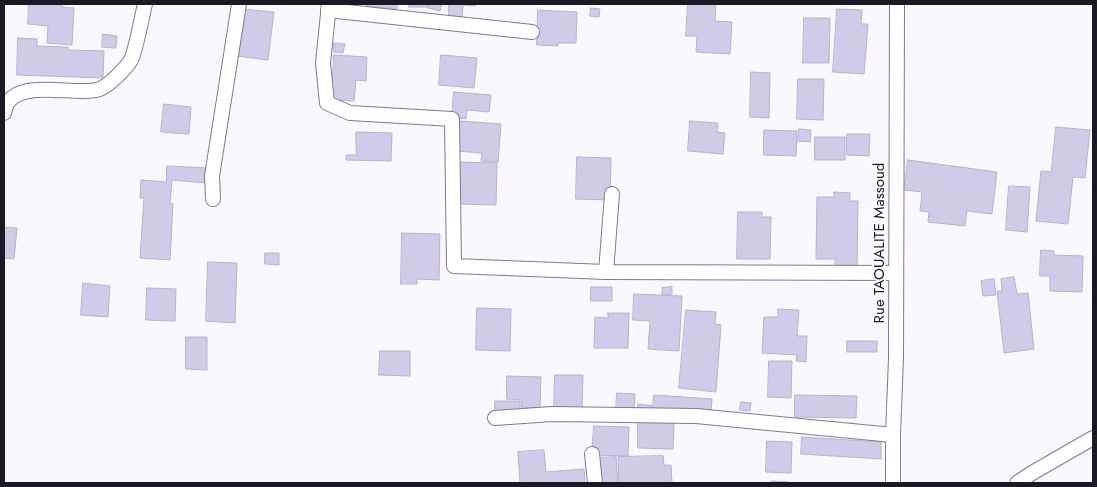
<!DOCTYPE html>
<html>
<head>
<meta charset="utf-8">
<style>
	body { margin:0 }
	#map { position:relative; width:1097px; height:487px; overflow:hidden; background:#f9f8fe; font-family:Jost,sans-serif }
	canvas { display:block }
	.frame { position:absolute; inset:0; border:5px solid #1b1923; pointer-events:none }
</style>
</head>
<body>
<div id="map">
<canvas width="1097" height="487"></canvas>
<div class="frame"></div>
</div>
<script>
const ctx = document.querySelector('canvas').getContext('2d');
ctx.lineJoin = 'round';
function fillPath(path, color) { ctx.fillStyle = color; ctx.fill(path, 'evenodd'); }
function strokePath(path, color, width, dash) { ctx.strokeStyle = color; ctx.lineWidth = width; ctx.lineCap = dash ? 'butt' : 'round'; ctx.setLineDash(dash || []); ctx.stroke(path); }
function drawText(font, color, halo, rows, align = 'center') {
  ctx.font = font + ' Jost,sans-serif'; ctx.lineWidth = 4; ctx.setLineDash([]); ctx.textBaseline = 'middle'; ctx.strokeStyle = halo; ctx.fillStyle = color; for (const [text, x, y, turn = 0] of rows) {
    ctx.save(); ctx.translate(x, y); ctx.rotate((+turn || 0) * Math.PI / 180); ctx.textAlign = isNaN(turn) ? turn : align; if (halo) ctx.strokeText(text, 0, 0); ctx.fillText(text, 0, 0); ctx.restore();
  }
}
const building = new Path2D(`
	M29 4H62V7L74 8 72 45 47 43 48 26 28 24Z
	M367 4H397V9L367 6Z
	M409 4H428V7H409Z
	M429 4H442L440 11 428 8Z
	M449 4H475V6L463 5 462 18 449 17Z
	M688 4H716L715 21 732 22 730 54 696 52 697 36H686Z
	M591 8 600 9 599 17 590 16Z
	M243 9 274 12 268 60 237 56Z
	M837 9 862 10 861 24H868L864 74 833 72Z
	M538 10 577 12 576 43H558V46L537 45Z
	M804 18H830L829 63H803Z
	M103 34 117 36 116 48 102 47Z
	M18 38 37 39V46L68 47V50L104 51 103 78 17 75Z
	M334 43 345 44 343 53 334 52Z
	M334 55 367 57 366 81 356 80 354 101 332 100Z
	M441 55 477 58 474 88 439 85Z
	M751 72 770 73 769 118 750 117Z
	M798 79H824L823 120 797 119Z
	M454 92 491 95 489 112 467 110 466 119 452 117Z
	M164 104 191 107 189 134 161 132Z
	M460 121 501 124 498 162 481 161 482 153 457 151Z
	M690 121 718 123 717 132 725 133 723 154 688 151Z
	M1056 127 1090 130 1085 178 1073 177 1068 224 1036 221 1041 171 1051 172Z
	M799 129 811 130 810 142 798 141Z
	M764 130 797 131 796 156 764 155Z
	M356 132 392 133 391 161 346 160V155H356Z
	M847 134H870L869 156 847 155Z
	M815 137H845V160H815Z
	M577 157 611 158 610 200 576 199Z
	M908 160 997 172 992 214 967 211 965 226 928 222 929 212 920 211 922 192 904 190Z
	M458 162 497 163 496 205 458 204Z
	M167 166 208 168 207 183 172 180 170 203 173 204 170 260 140 258 144 198H140L141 180 166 182Z
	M1009 186 1030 187 1027 232 1006 230Z
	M834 192 850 193V201H858L857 268H835V259H816L817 197H834Z
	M738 212H762V217H771L770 259H737Z
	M4 227 17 228 14 259 4 258Z
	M402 233 440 234 439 280 417 279V284H401Z
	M1041 250 1054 251V255L1083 256 1082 292 1050 291V276H1040Z
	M265 253H279V265L265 264Z
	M208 262 237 263 235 323 206 321Z
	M1014 277 1017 294 1028 293 1034 349 1004 353 997 291H1002L1001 279Z
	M994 279 996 295 983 296 981 281Z
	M83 283 110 286 108 317 81 315Z
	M591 287H612V301H591Z
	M672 287V294L662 295V288Z
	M147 288 176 289 175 321 146 320Z
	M634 294 682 296 679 351 648 349 650 321 633 320Z
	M477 308 511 309 510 351 476 350Z
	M778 309 799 310 797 336H807L806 362 796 361 797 355 762 353 764 317H778Z
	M686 310 716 312 715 324 721 325 716 392 679 388Z
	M608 313H629L628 348H594L595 317 608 318Z
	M186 337H207V370L186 369Z
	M847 341H877V352H847Z
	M380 351H410V376L379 375Z
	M769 361H792L791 398 768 397Z
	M555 375H583L582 409H554Z
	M507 376 541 377 540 408 521 407 522 400 507 399Z
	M617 393 635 394 634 412H616Z
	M654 395 712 399 711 413 653 410Z
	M795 395 857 396 856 418 795 417Z
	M495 401H520V414L495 413Z
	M741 402 751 403 750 411 740 410Z
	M638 404 653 406V410L638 408Z
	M638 422 674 423 673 449 638 448Z
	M594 426 629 427 628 456 592 455Z
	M802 437 881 442V459L801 454Z
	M767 441 792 442 791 473 766 472Z
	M544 450 546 472 584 469 585 483H520L518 452Z
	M663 456 664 465H671L672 483H619L618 457Z
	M616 457 618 483H597L595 458Z
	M772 481 789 482 788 483H772Z`);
fillPath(building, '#d0cbe8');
strokePath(building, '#b6b2cd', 1);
const minor = new Path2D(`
	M329 4 323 63 327 103 350 113 452 119 454 266 606 272 896 273
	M328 10 532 32
	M4 113C5 109 6 105 8 102 25 80 73 95 97 90 107 88 126 68 131 60 136 50 142 16 145 4
	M213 199 212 176 239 4
	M606 272 612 194
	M495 418 552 414 696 416 893 435
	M592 454 595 483
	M893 483V435L896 358 897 4
	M1017 483 1032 473 1093 438`);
strokePath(minor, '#7e7a93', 16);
strokePath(minor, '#fff', 14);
drawText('15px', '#1b1923', '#fff', [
	["Rue TAOUALITE Massoud",880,243,-90]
]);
</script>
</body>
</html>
